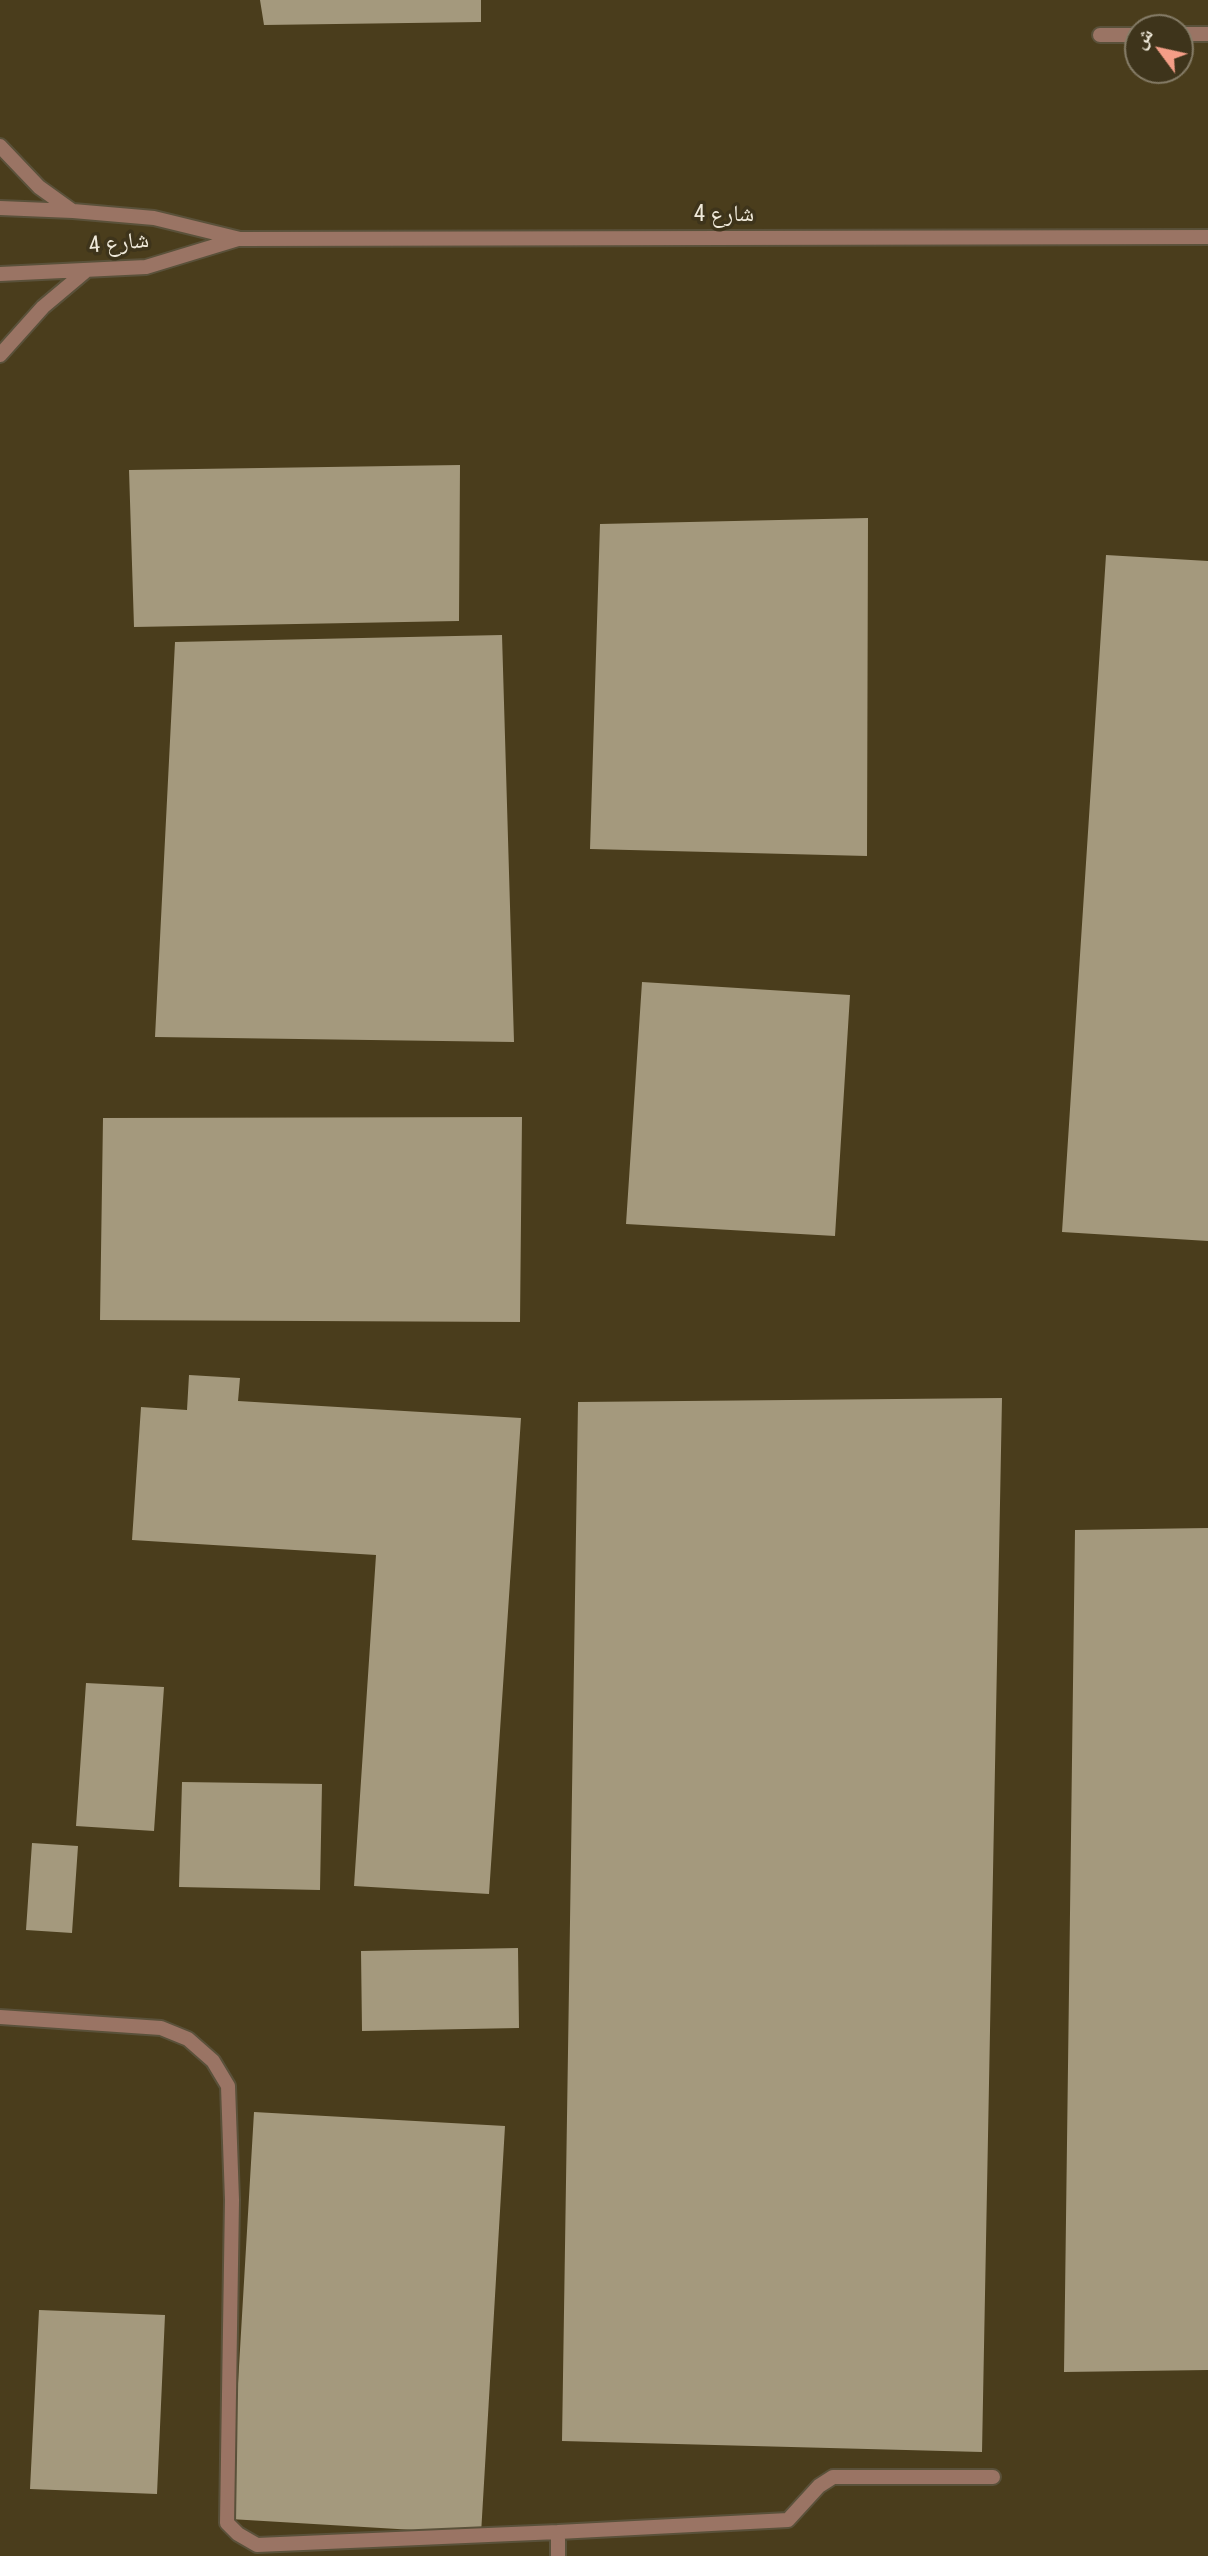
<!DOCTYPE html>
<html>
<head>
<meta charset="utf-8">
<style>
	body { margin:0 }
	#map { position:relative; width:1208px; height:2556px; overflow:hidden; background:#3e341b; font-family:"Roboto Condensed","Noto Naskh Arabic",sans-serif }
	canvas { display:block }
	.north { position:absolute; left:1124px; top:14px; width:70px; height:70px; box-sizing:border-box; background:#3e341b; border:2px solid #857c67; border-radius:50%; rotate:303deg; font-size:19px; font-weight:700; line-height:28px; text-align:center; color:#efe9da }
	.north::after { content:''; display:block; margin:auto; width:24px; height:32px; background:#f49e87; clip-path:polygon(50% 0,100% 100%,50% 72%,0 100%) }
</style>
</head>
<body>
<div id="map">
<canvas width="1208" height="2556"></canvas>
<div class="north">ش</div>
</div>
<script>
const ctx = document.querySelector('canvas').getContext('2d');
ctx.lineJoin = 'round';
function fillPath(path, color) { ctx.fillStyle = color; ctx.fill(path, 'evenodd'); }
function strokePath(path, color, width, dash) { ctx.strokeStyle = color; ctx.lineWidth = width; ctx.lineCap = dash ? 'butt' : 'round'; ctx.setLineDash(dash || []); ctx.stroke(path); }
function drawText(font, color, halo, rows, align = 'center') {
  ctx.font = font + ' "Roboto Condensed","Noto Naskh Arabic",sans-serif'; ctx.lineWidth = 7; ctx.setLineDash([]); ctx.textBaseline = 'middle'; ctx.strokeStyle = halo; ctx.fillStyle = color; for (const [text, x, y, turn = 0] of rows) {
    ctx.save(); ctx.translate(x, y); ctx.rotate((+turn || 0) * Math.PI / 180); ctx.textAlign = isNaN(turn) ? turn : align; if (halo) ctx.strokeText(text, 0, 0); ctx.fillText(text, 0, 0); ctx.restore();
  }
}
fillPath(new Path2D(`
	M0 0H1208V2556H0ZM1138 28H1180V70H1138Z`), '#4a3d1c');
fillPath(new Path2D(`
	M260 0H481V22L264 25Z
	M460 465 459 621 134 627 129 470Z
	M868 518 867 856 590 849 600 524Z
	M1106 555 1208 561V1241L1062 1232Z
	M502 635 514 1042 155 1037 175 642Z
	M642 982 850 995 835 1236 626 1224Z
	M522 1117 520 1322 100 1320 103 1118Z
	M189 1375 240 1378 238 1401 521 1418 489 1894 354 1886 376 1555 132 1540 141 1407 187 1410Z
	M1002 1398 982 2452 562 2441 578 1402Z
	M1208 1528V2370L1064 2372 1075 1530Z
	M86 1683 164 1687 154 1831 76 1826Z
	M182 1782 322 1784 320 1890 179 1887Z
	M32 1843 78 1846 72 1933 26 1930Z
	M518 1948 519 2028 362 2031 361 1951Z
	M254 2112 505 2126 481 2534 230 2519Z
	M39 2310 165 2315 157 2494 30 2489Z`), '#a4997d');
const lane = new Path2D(`
	M1180 34H1208
	M1100 35H1138
	M0 2017 161 2028 188 2039 213 2061 228 2086 232 2200 227 2523 238 2534 257 2545 558 2532V2556
	M558 2532 788 2520 819 2486 833 2477H993`);
const street = new Path2D(`
	M0 146 39 187 71 210
	M0 208 73 211 154 218 240 239 1208 237
	M0 274 146 267 238 239
	M0 355 43 307 87 270`);
strokePath(lane, '#5a513a', 18);
strokePath(street, '#5a513a', 18);
strokePath(lane, '#9a7464', 14);
strokePath(street, '#9a7464', 14);
drawText('23px', '#efe9da', '#3e341b', [
	["شارع 4",724,215],
	["شارع 4",119,244,-6]
]);
</script>
</body>
</html>
